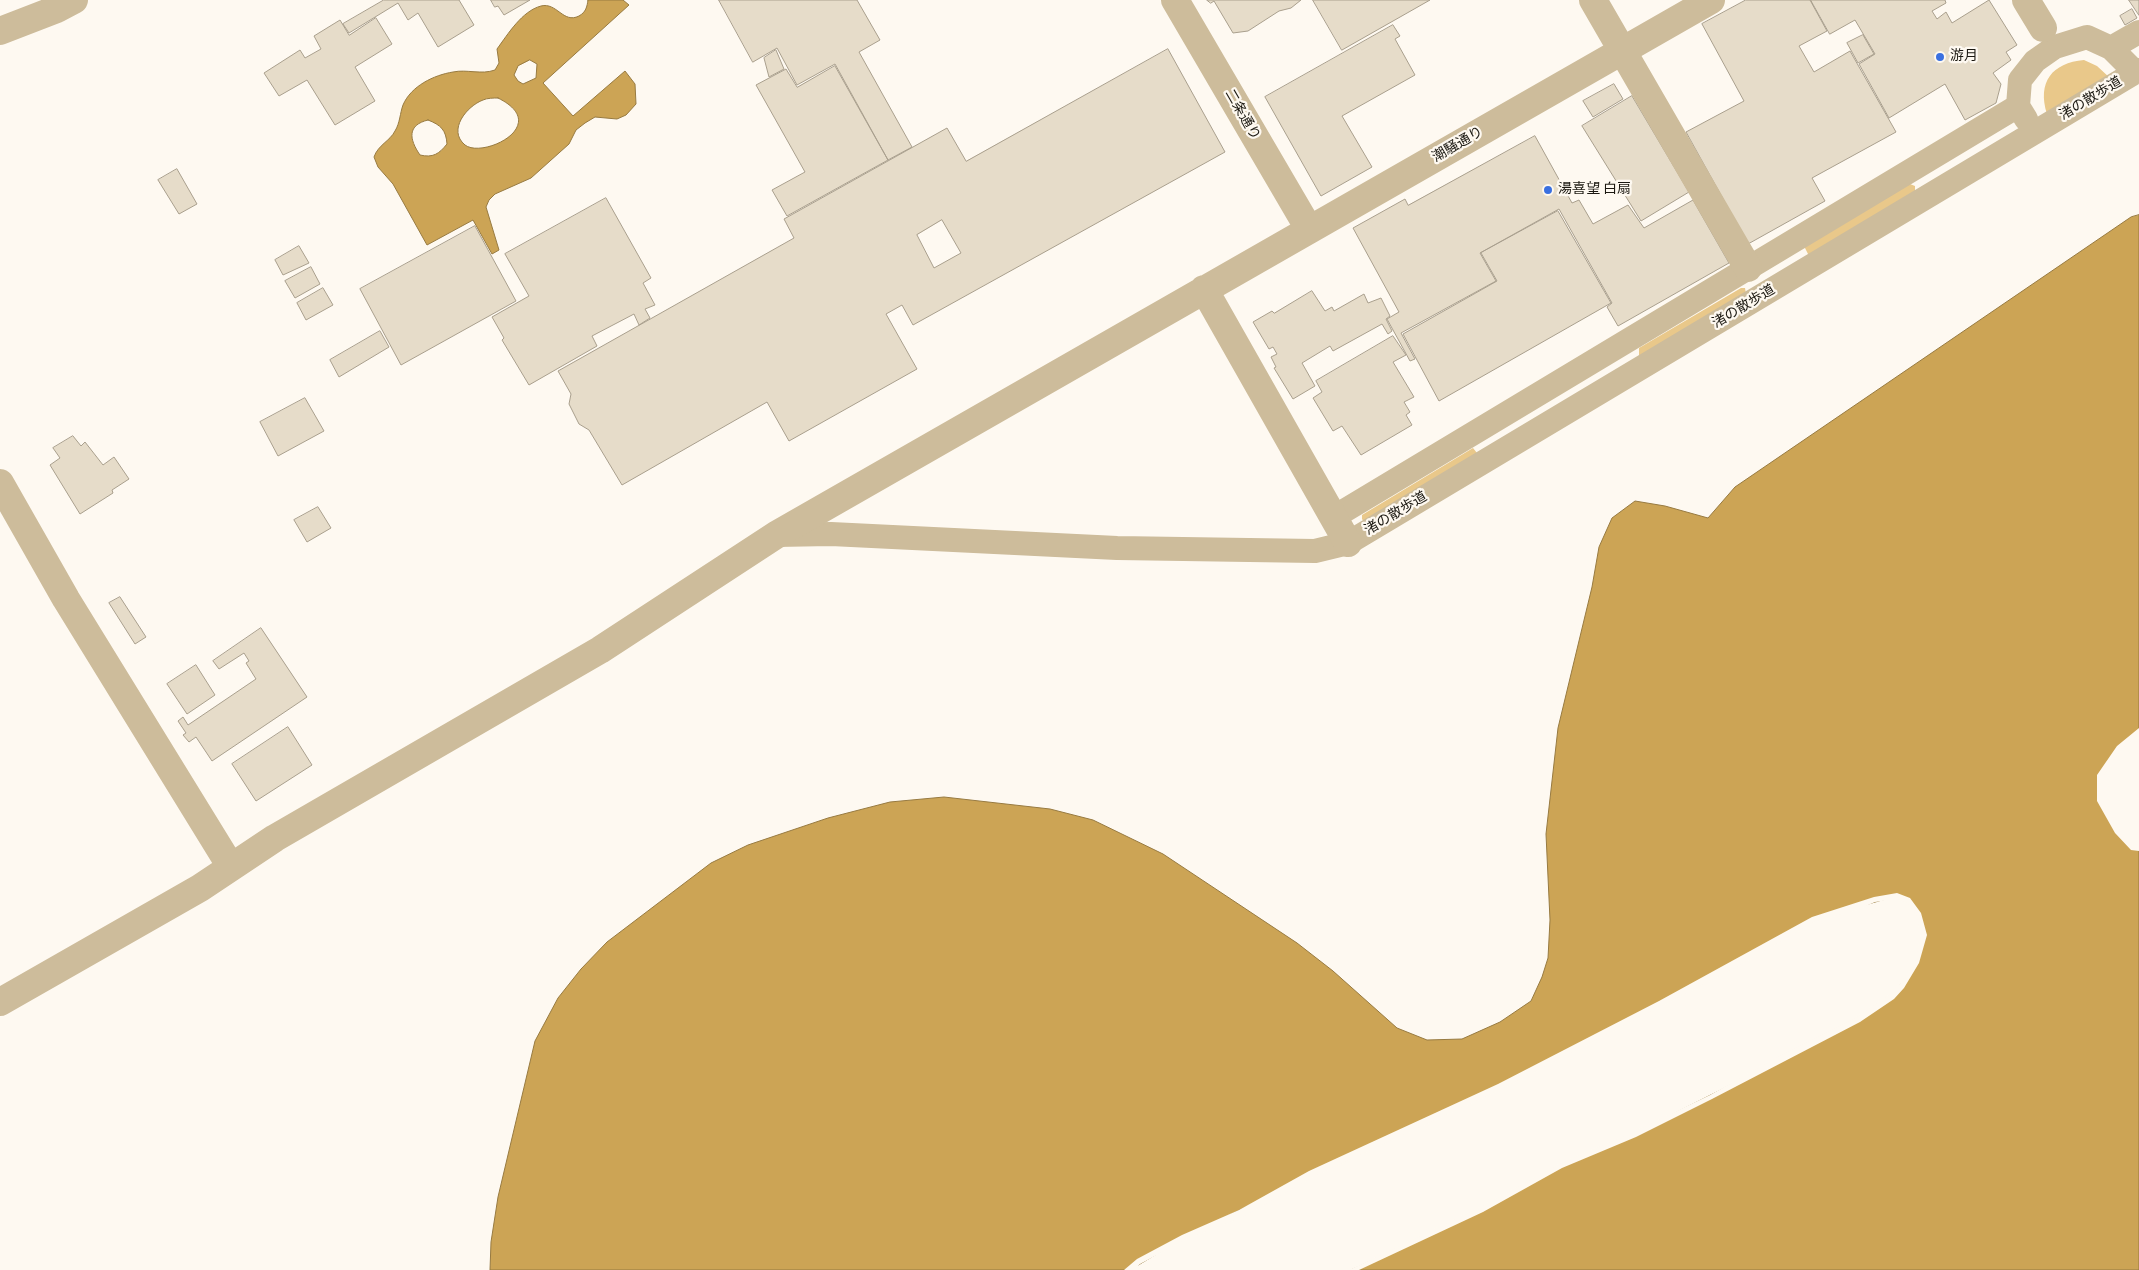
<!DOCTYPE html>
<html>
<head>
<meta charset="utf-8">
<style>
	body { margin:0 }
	canvas { display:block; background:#fef9f1 }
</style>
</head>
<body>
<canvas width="2139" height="1270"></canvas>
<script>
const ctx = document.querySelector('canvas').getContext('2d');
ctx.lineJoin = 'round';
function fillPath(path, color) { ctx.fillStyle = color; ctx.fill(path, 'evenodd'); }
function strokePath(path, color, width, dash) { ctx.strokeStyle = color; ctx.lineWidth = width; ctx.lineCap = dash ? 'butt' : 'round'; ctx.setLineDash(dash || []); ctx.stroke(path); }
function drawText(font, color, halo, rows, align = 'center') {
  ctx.font = font + ' "Titillium Web","Noto Sans JP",sans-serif'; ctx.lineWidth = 4.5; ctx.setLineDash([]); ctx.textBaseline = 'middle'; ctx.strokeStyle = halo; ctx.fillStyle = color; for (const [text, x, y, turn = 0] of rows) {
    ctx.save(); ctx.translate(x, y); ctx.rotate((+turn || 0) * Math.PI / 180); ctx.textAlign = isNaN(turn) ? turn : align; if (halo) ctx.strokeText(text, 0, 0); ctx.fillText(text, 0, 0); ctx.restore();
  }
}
fillPath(new Path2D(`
	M2084 60 2097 66 2110 78 2047 114C2037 82 2052 63 2084 60Z
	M1910 184 1915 186V194L1814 255 1808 254 1804 246Z
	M1741 288H1745L1746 294 1639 357V348Z
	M1473 448 1477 453 1364 522 1362 519V515Z`), '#e9c88a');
const water = new Path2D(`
	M588 0H623L629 5 543 83 573 116 625 71 635 84 636 104 626 115 617 119 595 117 585 123 576 130 569 144 531 178 495 194 489 200 486 207 499 250 492 254 473 220 427 245 393 184 378 167 374 157C378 145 390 141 395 131 400 123 400 113 403 105 411 86 434 75 453 72 467 69 481 75 495 70L499 63 497 49C508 34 522 11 541 6 557 2 563 24 579 16 586 12 587 7 588 0ZM530 60 537 64 536 78 523 84 518 81 514 75 518 66ZM498 98C553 125 483 159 465 145 447 130 467 106 483 100 487 98 494 98 498 98ZM428 120C441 125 446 130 447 144 439 154 433 158 420 155 409 139 407 125 428 120Z
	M2139 215V732C2120 747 2091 775 2101 802 2104 811 2110 819 2114 826 2120 835 2128 847 2139 849V1270H1351L1481 1210 1562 1165 1634 1134 1856 1021 1892 996 1917 962 1923 936 1918 914 1909 901 1896 896 1813 920 1499 1088 1352 1155 1185 1237 1130 1270H490L491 1242 498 1197 535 1041 558 998 581 969 607 942 711 863 748 845 828 818 890 802 944 797 1050 809 1093 820 1163 854 1297 943 1333 971 1397 1028 1427 1040 1462 1039 1500 1022 1531 1001 1542 977 1548 958 1550 920 1546 834 1558 728 1592 587 1599 547 1612 518 1635 501 1665 506 1708 518 1735 487 2131 217Z`);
fillPath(water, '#cca455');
strokePath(water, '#977a41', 1);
fillPath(new Path2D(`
	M2139 728V735L2122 749 2103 777V800L2120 830 2134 846H2139V851L2131 850 2115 833 2097 801V775L2117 746Z
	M1897 893 1910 898 1921 913 1927 935 1919 963 1904 988 1894 999 1860 1022 1712 1099 1636 1137 1562 1168 1483 1212 1359 1270H1349L1480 1207 1561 1163 1633 1132 1710 1095 1777 1057 1855 1018 1890 994 1899 985 1915 961 1921 936 1916 915 1907 903 1896 899 1875 902 1857 910 1814 922 1737 967 1500 1090 1313 1177 1243 1217 1187 1239 1140 1264 1134 1270H1124L1137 1259 1182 1235 1239 1210 1309 1171 1498 1084 1659 1001 1812 917 1874 897Z`), '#fef9f1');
const building = new Path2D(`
	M384 0H459L474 25 438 47 418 13 408 20 398 3 349 33 343 24Z
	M491 0H530L504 15 498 6 495 7Z
	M719 0H857L880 40 859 52 912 147 888 160 835 64 797 85 777 48 753 62Z
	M1207 0H1301L1291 8 1279 11 1248 31 1233 33 1214 1 1211 3Z
	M1313 0H1430L1342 50Z
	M1746 0H1810L1827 31 1799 46 1814 72 1850 51 1896 132 1812 178 1825 201 1748 244 1686 132 1744 101 1702 24Z
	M1811 0H1945L1946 3 1932 11 1937 19 1946 12 1952 23 1989 0 2017 45 2006 52 2011 60 1993 73 2001 84 1996 103 1965 120 1945 84 1889 118 1859 64 1875 54 1855 20 1830 34Z
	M2129 0H2139V15Z
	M2132 9 2137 18 2125 25 2120 16Z
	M376 18 392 44 355 67 375 101 335 125 307 80 279 96 264 73 300 50 305 58 321 49 314 36 340 20 349 35Z
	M1393 25 1400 36 1395 39 1415 75 1342 116 1372 167 1321 196 1265 97Z
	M1863 35 1874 54 1858 63 1847 43Z
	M1168 49 1225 152 913 325 902 305 886 314 917 369 789 441 767 402 622 485 589 430 579 424 569 404 571 394 558 371 794 238 784 219 947 128 966 161ZM942 220 961 253 934 268 917 235Z
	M776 50 784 69 769 77 764 58Z
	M835 66 888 160 787 216 772 190 805 172 756 85 786 69 797 87Z
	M1614 84 1623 99 1593 117 1583 101Z
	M1632 96 1689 192 1641 221 1582 126Z
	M1535 136 1572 203 1579 200 1593 224 1628 205 1644 228 1693 200 1729 263 1618 326 1607 307 1612 303 1559 209 1480 253 1496 281 1401 333 1415 359 1410 361 1387 319 1399 312 1353 228 1405 199 1408 205Z
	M177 169 197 204 179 214 158 180Z
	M606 198 651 278 643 283 655 305 645 309 650 318 639 325 634 314 592 336 597 346 529 385 502 340 504 338 492 317 529 296 505 254Z
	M1558 211 1611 303 1439 401 1403 334 1497 281 1481 253Z
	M475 226 516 301 401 365 360 289Z
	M299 246 309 263 283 275 275 260Z
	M311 267 320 284 295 298 285 281Z
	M323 288 333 305 306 320 297 303Z
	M1312 291 1325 311 1332 307 1334 311 1364 294 1368 303 1381 298 1390 316 1386 319 1392 331 1388 334 1382 324 1333 351 1330 346 1302 363 1315 386 1293 399 1274 368 1276 367 1271 357 1277 354 1273 347 1269 349 1253 322 1272 311 1274 313Z
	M380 331 389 347 339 377 330 360Z
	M1393 336 1406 355 1393 362 1414 397 1404 402 1410 412 1406 415 1412 425 1361 455 1342 426 1333 431 1313 398 1322 392 1316 381Z
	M305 398 324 431 278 456 260 422Z
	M73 436 81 446 85 442 103 465 114 457 129 479 112 490 113 493 80 514 50 465 60 458 53 448Z
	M318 507 331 528 307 542 294 520Z
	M120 597 146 637 135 644 109 603Z
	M261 628 307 697 212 761 196 737 189 742 183 735 186 733 178 721 183 717 188 725 256 679 246 663 249 661 244 653 219 669 213 661Z
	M196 665 215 695 187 714 167 684Z
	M288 727 312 765 256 801 232 764Z`);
fillPath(building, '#e6dcc9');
strokePath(building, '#a99f8d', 1);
strokePath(new Path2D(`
	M2111 48 2139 32
	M2026 119 2018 106 2020 80 2035 61 2055 47 2087 37 2111 48 2135 72
	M1334 517 2018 106
	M776 535 831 534 1117 548 1315 551 1348 543 2139 70`), '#cdbc9b', 24);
strokePath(new Path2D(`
	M1175 0 1309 229
	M1593 0 1748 268
	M0 31 57 9 74 0
	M1204 289 1348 543
	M0 483 66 599 231 867
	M0 1002 200 888 275 838 600 650 776 535 1711 0`), '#cdbc9b', 28);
strokePath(new Path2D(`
	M2026 0 2043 28`), '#cdbc9b', 28);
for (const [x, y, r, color] of [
	[1940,57,5,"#3a70e0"],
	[1548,190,5,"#3a70e0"]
]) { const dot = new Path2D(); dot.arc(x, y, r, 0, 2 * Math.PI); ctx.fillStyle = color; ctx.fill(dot); strokePath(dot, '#fef9f1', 2); }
drawText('14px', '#1b1811', '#fef9f1', [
	["游月",1950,57],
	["湯喜望 白扇",1558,190]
], 'left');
drawText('14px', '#1b1811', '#fef9f1', [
	["渚の散歩道",2091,99,-31],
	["二条通り",1242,115,60],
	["潮騒通り",1458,145,-30],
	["渚の散歩道",1744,307,-31],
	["渚の散歩道",1396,514,-31]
]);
</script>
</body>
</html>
